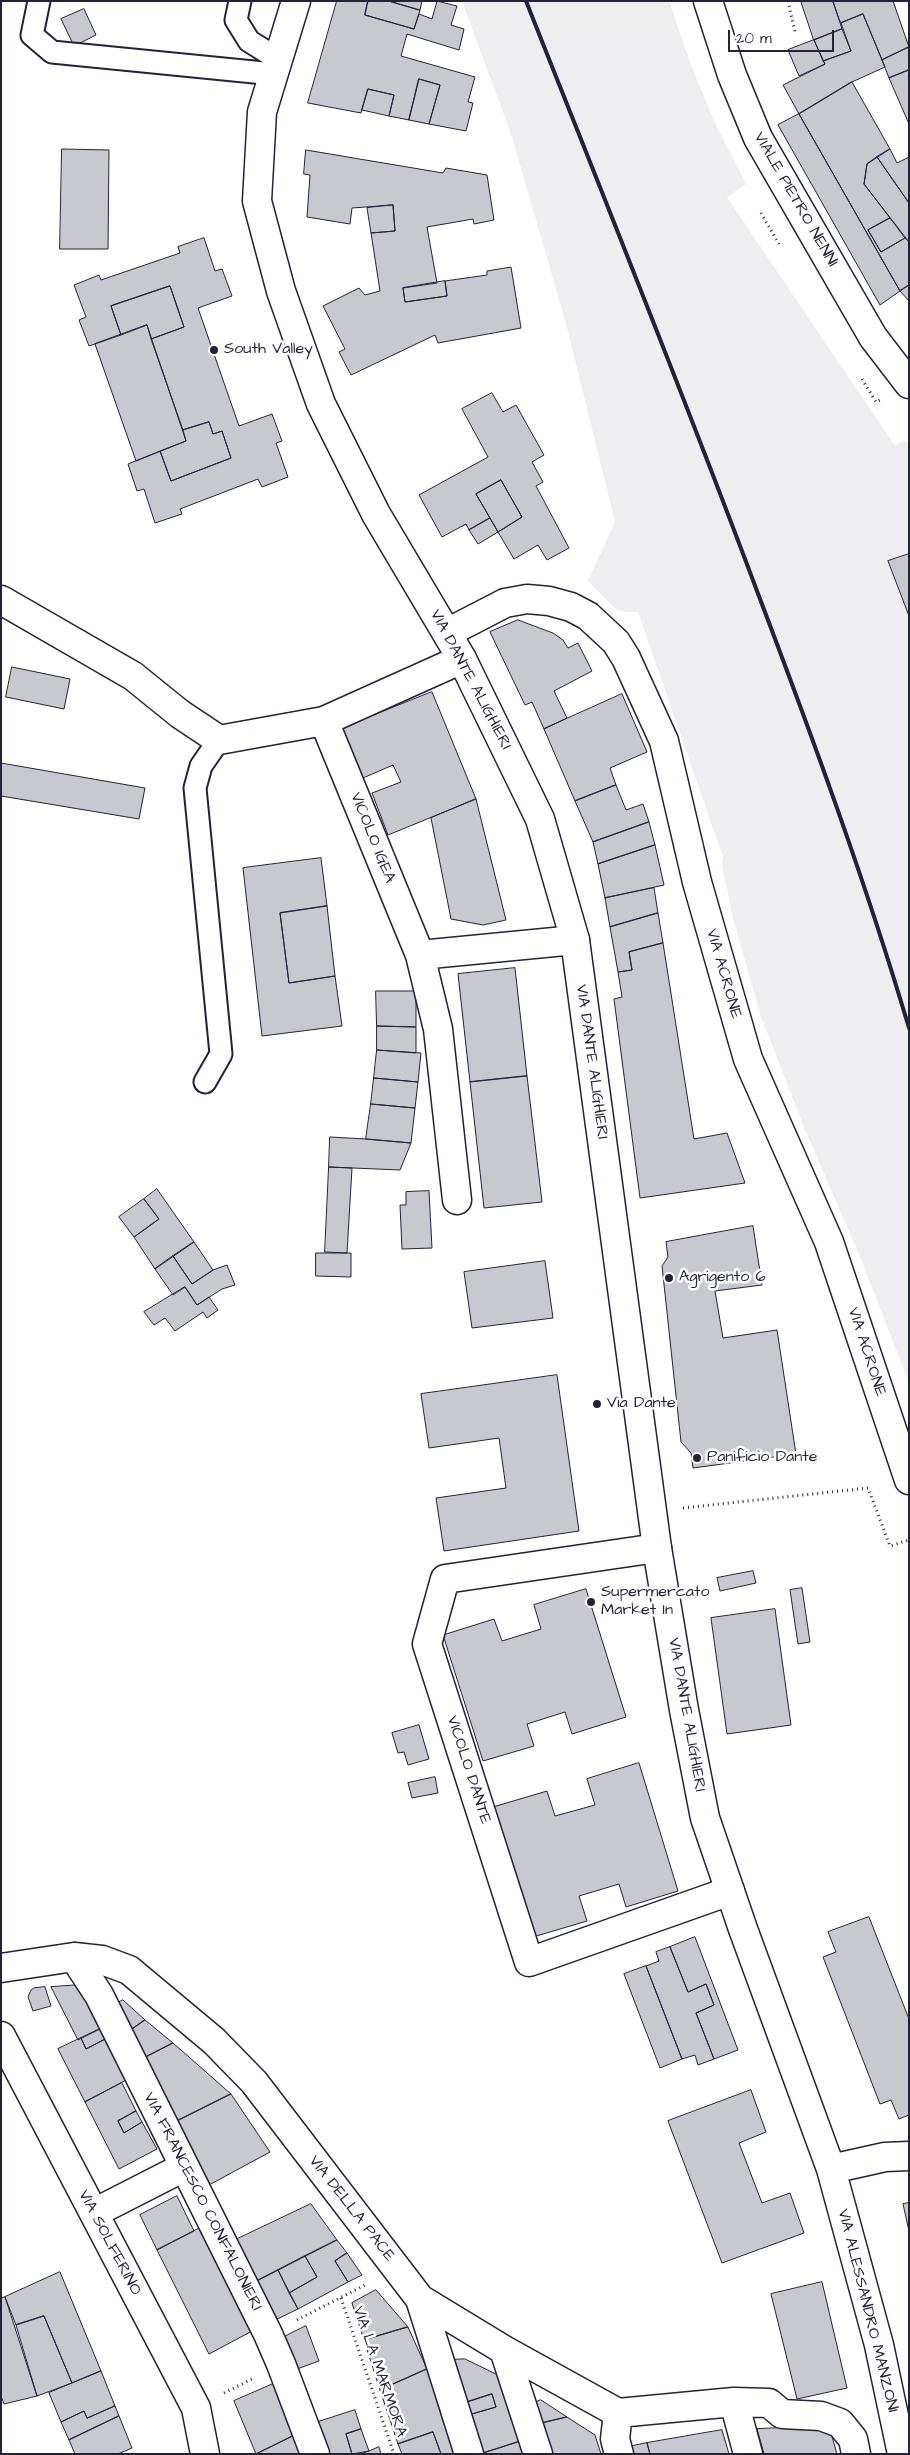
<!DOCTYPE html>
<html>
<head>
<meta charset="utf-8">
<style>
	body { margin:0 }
	#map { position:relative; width:910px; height:2455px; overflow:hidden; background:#fff; font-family:"Architects Daughter",sans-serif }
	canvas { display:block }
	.frame { position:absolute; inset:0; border:2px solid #22223b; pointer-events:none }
	.scale { position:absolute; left:728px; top:30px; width:106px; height:22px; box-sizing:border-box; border:2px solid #22223b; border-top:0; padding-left:6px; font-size:15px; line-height:18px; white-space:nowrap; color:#22223b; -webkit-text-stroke:4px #fff; paint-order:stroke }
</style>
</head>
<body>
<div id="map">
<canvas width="910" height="2455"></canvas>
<div class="frame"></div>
<div class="scale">20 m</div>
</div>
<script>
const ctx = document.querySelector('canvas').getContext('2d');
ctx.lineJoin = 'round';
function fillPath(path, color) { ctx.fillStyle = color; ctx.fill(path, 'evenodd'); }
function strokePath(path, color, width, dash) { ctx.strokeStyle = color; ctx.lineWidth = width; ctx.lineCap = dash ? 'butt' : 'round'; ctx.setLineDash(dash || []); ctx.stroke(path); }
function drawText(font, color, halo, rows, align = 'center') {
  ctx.font = font + ' "Architects Daughter",sans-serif'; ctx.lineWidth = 5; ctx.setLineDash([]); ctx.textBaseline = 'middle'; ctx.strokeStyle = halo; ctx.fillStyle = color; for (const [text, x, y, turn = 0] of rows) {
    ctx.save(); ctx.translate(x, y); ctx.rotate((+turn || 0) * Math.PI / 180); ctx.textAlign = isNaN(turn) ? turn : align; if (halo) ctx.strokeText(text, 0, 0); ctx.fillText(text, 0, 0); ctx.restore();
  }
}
fillPath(new Path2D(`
	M462 1H669L691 65 715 123 746 184 727 197 895 446 904 440 909 444V554L888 561 909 616V1383L861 1259 804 1127 760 1014 733 918 722 866 723 857 638 612H626L616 609 588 581 615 522 565 320 511 134Z`), '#eeeef1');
const building = new Path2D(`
	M337 1H368L365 15 414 29 419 14 432 19 437 1 457 6 451 25 464 29 459 50 407 34 401 56 475 77 468 102 473 103 466 131 429 124 440 85 419 79 409 120 389 116 394 95 368 89 361 113 308 103Z
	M368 1H389L420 10 414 29 365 15Z
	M389 1H422L420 10Z
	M801 1H833L842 29 814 40Z
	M833 1H893L909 47 882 60 863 14 841 23Z
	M84 9 96 35 74 46 61 19Z
	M863 14 885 67 852 82 799 114 783 85 825 64 823 61 851 51 841 23Z
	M842 29 851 51 823 61 814 40Z
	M814 40 825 64 799 76 788 50Z
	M909 47V70L889 78 882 60Z
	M909 70V124L889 78Z
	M419 79 440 85 429 124 409 120Z
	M852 82 890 149 867 164 864 184 890 218 868 230 881 252 905 238 909 242V285L900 291 799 114Z
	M368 89 394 95 389 116 362 110Z
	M799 114 900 291 880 305 778 125Z
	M62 149 109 150 108 249H60Z
	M890 149 897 163 909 157V203L877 157Z
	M306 150 443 173 446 168 487 175 494 220 474 224 473 219 427 227 437 283 403 288 405 302 447 296 445 281 487 275V271L511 267 521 328 438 343 435 335 351 375 339 352 345 349 323 306 359 288 365 295 380 291 371 233 395 231 393 205 352 208 350 224 307 217 310 175 304 174Z
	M877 157 909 203V242L864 184 867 164Z
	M393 205 395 231 371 233 367 208Z
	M890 218 905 238 881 252 868 230Z
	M204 238 215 271 222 269 232 296 198 308 239 426 272 414 282 441 276 443 288 477 262 487 258 479 180 509 182 514 155 523 144 489 137 491 128 464 160 451 171 481 231 458 222 431 213 434 209 422 183 430 151 339 184 327 170 286 111 306 121 335 89 346 79 320 86 317 74 285 99 275 101 280 180 253 178 247Z
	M445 281 447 296 405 302 403 288Z
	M909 285V301L900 291Z
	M170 286 184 327 151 339 147 325 121 335 111 306Z
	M147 325 186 441 136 461 95 344Z
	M492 393 503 412 516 405 544 455 532 462 543 482 536 486 569 548 547 560 538 545 514 559 498 532 522 517 501 480 476 494 490 518 469 530 466 524 442 537 419 495 488 457 462 409Z
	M209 422 213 434 222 431 231 458 171 481 160 451 186 441 183 430Z
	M501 480 522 517 498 532 476 494Z
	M490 518 498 532 478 544 469 530Z
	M909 554V616L888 561Z
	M518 620 553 633 563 640 568 648 578 643 592 671 554 691 567 718 544 729 532 702 525 705 490 632Z
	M12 667 70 679 64 709 6 697Z
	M432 692 476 799 388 835 372 793 401 782 393 765 363 778 342 728Z
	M622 694 647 752 610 768 616 785 575 801 544 729Z
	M1 763 145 788 139 819 1 796Z
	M616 785 626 810 643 804 649 822 593 842 575 801Z
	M476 799 506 920 483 925 451 919 431 818Z
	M649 822 655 845 598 864 593 842Z
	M655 845 664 885 605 898 598 864Z
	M321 858 327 906 280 913 289 983 335 976 342 1026 262 1036 243 868Z
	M654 888 658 913 610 927 605 898Z
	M327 906 335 976 289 983 280 913Z
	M658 913 663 943 629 952 632 970 618 972 610 927Z
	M663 943 694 1139 727 1133 745 1183 640 1198 614 999 622 997 618 972 632 970 629 952Z
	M515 968 527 1076 470 1082 458 974Z
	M376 991H416V1027L377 1026Z
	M377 1026 416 1027V1053L377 1050Z
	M377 1050 421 1053 418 1082 374 1078Z
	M527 1076 542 1202 484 1208 470 1082Z
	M374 1078 418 1082 415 1108 371 1104Z
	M371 1104 415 1108 411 1143 366 1139Z
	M330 1137 366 1139 411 1143 400 1170 329 1167Z
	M329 1167 352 1168 347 1253 325 1252Z
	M157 1189 194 1242 155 1269 134 1237 159 1219 144 1199Z
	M429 1191 432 1248 402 1249 400 1205H406V1192Z
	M144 1199 159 1219 134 1237 119 1217Z
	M753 1226 762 1285 715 1291 723 1338 777 1330 796 1454 693 1468 691 1453 681 1442 662 1266 668 1257 666 1242Z
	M194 1242 213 1270 192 1284 173 1256Z
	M316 1253H351V1277L316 1276Z
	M173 1256 192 1284 213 1270 227 1265 235 1285 222 1289 197 1305 185 1287 173 1295 155 1269Z
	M545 1261 553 1318 472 1328 464 1272Z
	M185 1287 197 1305 209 1297 218 1310 207 1318 203 1312 175 1331 165 1318 154 1325 144 1312Z
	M557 1375 579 1531 444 1551 436 1498 506 1488 499 1438 429 1448 421 1394Z
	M753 1571 756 1583 720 1591 717 1578Z
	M802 1588 810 1642 798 1644 790 1590Z
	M586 1589 626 1717 572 1734 565 1712 527 1724 534 1746 483 1761 443 1635 494 1619 502 1641 541 1629 534 1605Z
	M775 1609 791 1725 727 1734 711 1618Z
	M419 1725 429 1759 408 1765 404 1752 398 1753 392 1733Z
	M639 1763 678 1891 626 1907 619 1884 579 1896 587 1921 533 1937 493 1807 547 1791 555 1816 595 1805 587 1779Z
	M435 1777 438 1793 412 1798 408 1783Z
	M869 1917 909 2019V2115L899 2119 891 2100 880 2104 823 1957 836 1952 828 1932Z
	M695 1937 738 2050 714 2059 696 2013 714 2005 706 1984 688 1992 670 1947Z
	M670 1947 688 1992 706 1984 714 2005 696 2013 714 2059 698 2065 695 2055 682 2059 646 1966 659 1961 656 1952Z
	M646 1966 682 2059 660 2068 624 1974Z
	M80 1985 102 2028 78 2040 51 1987Z
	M45 1987 51 2006 33 2011 28 1997 31 1990 34 1988Z
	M123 2000 145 2020 128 2032 114 2005Z
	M145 2020 173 2043 142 2059 128 2032Z
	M102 2028 107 2038 86 2049 81 2038Z
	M81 2038 86 2049 107 2038 128 2079 85 2102 58 2049Z
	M173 2043 231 2094 175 2122 142 2059Z
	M122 2083 136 2111 118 2121 124 2133 142 2122 157 2149 119 2169 85 2102Z
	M751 2090 766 2132 739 2143 762 2203 790 2193 804 2233 722 2263 668 2121Z
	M231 2094 270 2152 209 2185 175 2122Z
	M136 2111 142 2122 124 2133 118 2121Z
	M177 2196 194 2231 157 2250 140 2215Z
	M909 2203V2231L903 2204Z
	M311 2204 337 2240 251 2284 229 2243Z
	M200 2228 254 2330 209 2354 157 2250Z
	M337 2240 347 2253 335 2261 348 2282 298 2309 289 2293 317 2277 305 2256Z
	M347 2253 362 2275 348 2282 335 2261Z
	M305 2256 317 2277 289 2293 278 2270Z
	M278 2270 298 2309 271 2322 251 2284Z
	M60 2272 101 2371 72 2383 44 2316 16 2325 5 2297Z
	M822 2282 847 2388 797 2399 771 2294Z
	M376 2290 408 2327 364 2340 352 2303Z
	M5 2297 37 2396 4 2404 1 2396V2299Z
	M44 2316 72 2383 37 2396 16 2325Z
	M306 2326 319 2361 297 2369 284 2337Z
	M408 2327 427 2369 380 2390 364 2340Z
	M465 2359 500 2376 521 2441 480 2454 465 2416 496 2407 492 2394 461 2404 447 2360Z
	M427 2369 455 2454H441L433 2432 398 2444 380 2390Z
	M101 2371 115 2406 87 2418 84 2411 61 2422 49 2393Z
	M280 2381 299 2433 256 2454 234 2401Z
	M492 2394 496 2407 465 2416 461 2404Z
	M541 2400 567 2417 538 2424 531 2404Z
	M115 2406 119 2416 69 2440 61 2422 84 2411 87 2418Z
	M355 2410 361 2429 346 2434 352 2454H328L318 2422Z
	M119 2416 132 2448 118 2454H75L69 2440Z
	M567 2417 595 2435 601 2454H547L538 2424Z
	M829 2426 837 2454H764L757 2429Z
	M361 2429 369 2451 352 2454 346 2434Z
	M722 2430 729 2454H650L647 2443Z
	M433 2432 441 2454H402L398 2444Z
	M299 2433 306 2454H256Z
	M521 2441 526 2454H480Z
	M647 2443 650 2454H630L628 2447Z
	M379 2447 381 2454H360L369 2451Z`);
fillPath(building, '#c8c8cf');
strokePath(building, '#22223b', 1);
const service = new Path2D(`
	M39 1 32 35 52 52 274 74
	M240 1 236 20 249 41 278 59
	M205 1082 221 1054 195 788 201 766 219 740`);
const minor = new Path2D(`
	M708 1 732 75 758 138 873 337 909 384
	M1 600 133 676 180 714 219 740 324 721 462 659
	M447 633 505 603 527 599 549 601 571 607 588 616 616 642 626 658 664 741 697 882 748 1059 829 1242 909 1480
	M324 721 420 955 438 1029 457 1200
	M420 955 575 940
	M657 1548 445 1579 427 1644 529 1962 730 1891
	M74 1957 99 1995 268 2334 281 2364 315 2454
	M1 1968 74 1957 102 1960 129 1970 214 2041 254 2082 420 2299 504 2350 618 2413 734 2402 769 2403 782 2414 821 2416 840 2423 853 2439 856 2454
	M1 2036 196 2408 205 2454
	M94 2213 184 2167
	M420 2299 469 2454
	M504 2350 538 2454
	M734 2402 748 2454
	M618 2413 615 2439 619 2454`);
const tertiary = new Path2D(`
	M296 1 262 112 257 201 281 291 321 404 376 514 462 659 540 819 575 940 657 1548 684 1710 705 1818 743 1929 831 2169 879 2345 902 2454
	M831 2169 885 2157 909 2156`);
strokePath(service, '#22223b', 25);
strokePath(minor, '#22223b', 31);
strokePath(tertiary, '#22223b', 31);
strokePath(new Path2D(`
	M788 1 795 32
	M761 213 779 244
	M862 379 876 402 880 400
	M683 1508 868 1488 890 1546 909 1540
	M341 2298 394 2454
	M297 2320 367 2284
	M224 2393 252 2379`), '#22223b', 3, [1, 4]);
strokePath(service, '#fff', 21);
strokePath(minor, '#fff', 28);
strokePath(tertiary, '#fff', 28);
strokePath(new Path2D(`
	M526 1C604 198 683 393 757 591 812 736 865 880 909 1028`), '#22223b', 4);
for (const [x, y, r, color] of [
	[214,350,5,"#22223b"],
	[669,1278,5,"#22223b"],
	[597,1404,5,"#22223b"],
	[697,1458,5,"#22223b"],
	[591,1602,5,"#22223b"]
]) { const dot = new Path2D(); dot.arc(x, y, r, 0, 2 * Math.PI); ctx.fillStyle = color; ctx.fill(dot); strokePath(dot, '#fff', 2); }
drawText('16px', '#22223b', '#fff', [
	["VIALE PIETRO NENNI",795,200,60],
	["VIA DANTE ALIGHIERI",470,680,62],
	["VICOLO IGEA",372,838,68],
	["VIA ACRONE",723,974,74],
	["VIA DANTE ALIGHIERI",591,1062,82],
	["VIA ACRONE",866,1352,72],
	["VIA DANTE ALIGHIERI",686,1715,80],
	["VICOLO DANTE",468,1770,72],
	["VIA FRANCESCO CONFALONIERI",202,2202,63],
	["VIA DELLA PACE",351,2209,52],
	["VIA SOLFERINO",109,2243,62],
	["VIA ALESSANDRO MANZONI",867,2311,76],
	["VIA LA MARMORA",379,2372,71]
]);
drawText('16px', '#22223b', '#fff', [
	["South Valley",224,350],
	["Agrigento 6",679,1278],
	["Via Dante",607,1404],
	["Panificio Dante",707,1458],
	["Supermercato",601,1593],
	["Market In",601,1611]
], 'left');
</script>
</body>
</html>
